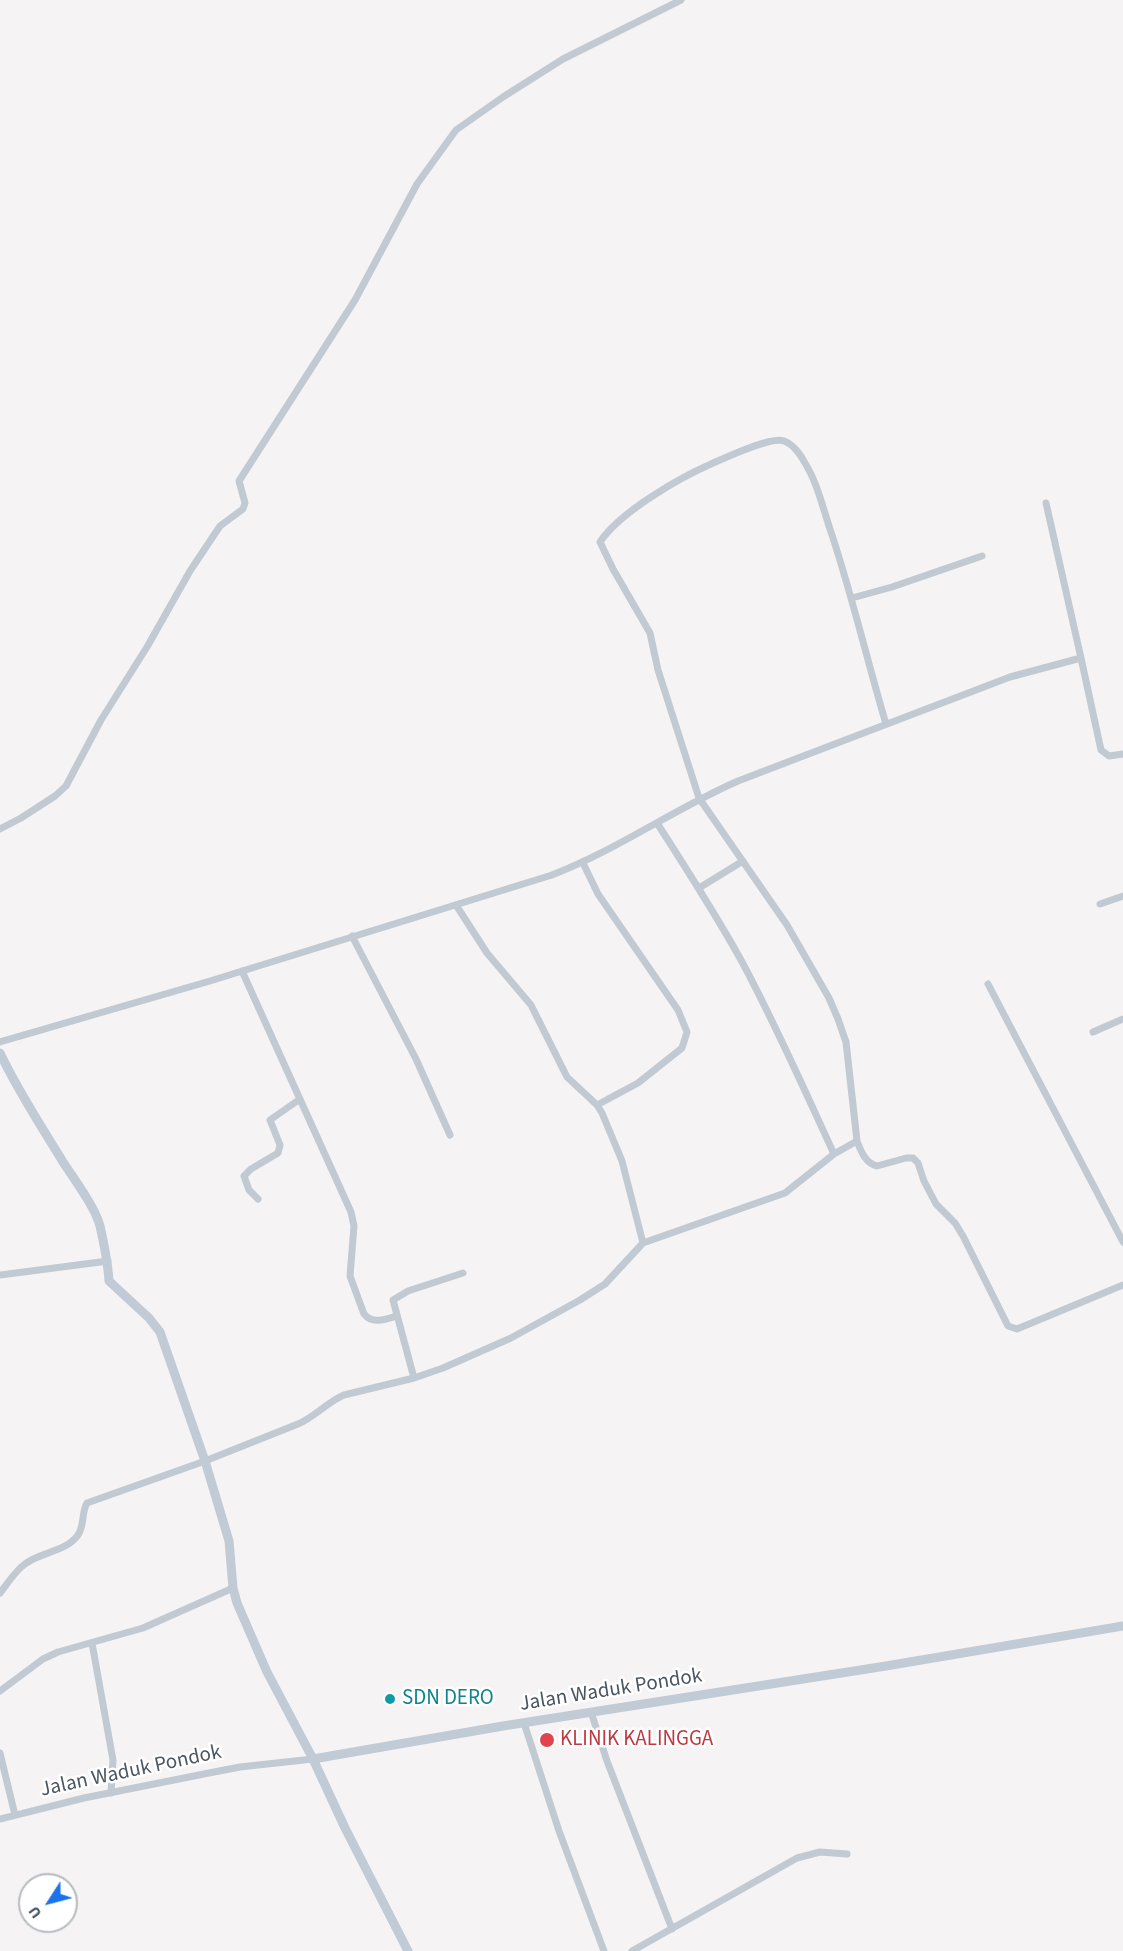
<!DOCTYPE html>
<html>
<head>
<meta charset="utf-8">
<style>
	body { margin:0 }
	#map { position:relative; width:1123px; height:1951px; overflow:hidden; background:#f5f3f3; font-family:"Source Sans 3",sans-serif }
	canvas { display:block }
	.north { position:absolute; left:18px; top:1873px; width:60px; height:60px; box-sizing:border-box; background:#fff; border:2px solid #b7bbc0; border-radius:50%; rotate:234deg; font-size:16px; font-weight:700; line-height:24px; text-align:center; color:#4a5661 }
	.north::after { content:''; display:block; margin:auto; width:21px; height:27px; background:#1a73e8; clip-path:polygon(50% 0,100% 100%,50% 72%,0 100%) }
</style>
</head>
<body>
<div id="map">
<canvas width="1123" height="1951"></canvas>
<div class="north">U</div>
</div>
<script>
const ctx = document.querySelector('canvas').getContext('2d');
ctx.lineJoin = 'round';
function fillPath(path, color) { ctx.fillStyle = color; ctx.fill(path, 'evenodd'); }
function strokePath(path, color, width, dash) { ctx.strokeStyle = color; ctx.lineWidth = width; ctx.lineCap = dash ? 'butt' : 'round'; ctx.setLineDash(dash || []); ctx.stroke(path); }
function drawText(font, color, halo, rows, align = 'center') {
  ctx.font = font + ' "Source Sans 3",sans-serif'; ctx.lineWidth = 5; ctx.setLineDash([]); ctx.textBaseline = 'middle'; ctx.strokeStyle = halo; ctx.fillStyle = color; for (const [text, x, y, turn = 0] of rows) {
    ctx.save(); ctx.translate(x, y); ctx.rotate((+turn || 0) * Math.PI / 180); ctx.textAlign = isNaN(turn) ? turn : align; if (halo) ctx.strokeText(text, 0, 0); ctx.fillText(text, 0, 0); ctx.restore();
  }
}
fillPath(new Path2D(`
	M553 1731 555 1746 540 1748 539 1734Z`), '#fce8e6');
strokePath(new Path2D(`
	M1046 503 1081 658
	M852 598 892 587 982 556
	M886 724C867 660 852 595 831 532 823 509 818 484 805 463 801 455 793 444 784 441 771 436 725 458 711 464 679 478 620 512 600 542L613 569 650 633 658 670 699 798 787 925 829 998 838 1019 846 1042 857 1141C861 1151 865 1163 877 1166L906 1158H913L918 1163 924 1181 936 1204 955 1223 963 1236 1008 1326 1017 1329 1123 1285
	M657 823C686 868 715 913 741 960 775 1023 804 1089 834 1154
	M0 829 21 818 55 796 66 786 101 720 147 647 190 571 220 526 243 509 245 503 239 481 355 300 417 184 456 130 503 97 563 59 681 0
	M583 863 598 894 678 1010 687 1032 682 1048 638 1083 597 1105
	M699 888 743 861
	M1100 904 1123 896
	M456 905 487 953 531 1005 567 1077 597 1105 602 1113 622 1161 643 1243
	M352 936 416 1059 450 1135
	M242 971 351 1212 354 1226 350 1276 364 1314C373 1325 385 1319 397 1316
	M988 984 1123 1242
	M1093 1032 1123 1019
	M0 1042 210 981 552 875C617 850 674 809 738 781L1010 677 1081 658 1101 750 1109 756 1123 754
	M258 1199 249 1190 244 1176 251 1169 278 1153 280 1145 270 1120 300 1099
	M0 1275 108 1261
	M414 1378 393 1300 408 1291 463 1273
	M0 1593C8 1583 15 1571 25 1564 40 1552 66 1552 78 1535 85 1525 81 1513 87 1503L205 1461 298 1424C315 1417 327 1402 344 1395L414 1378 443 1368 511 1338 580 1300 605 1284 643 1243 785 1193 834 1154 857 1141
	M92 1643 113 1760 111 1793
	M0 1691 43 1659 58 1652 143 1628 233 1588
	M591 1712 607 1761 672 1929
	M524 1723 559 1831 604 1951
	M0 1753 15 1815
	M0 1819 84 1798 209 1773 240 1767 313 1759
	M632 1951 797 1858 820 1852 847 1854`), '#c1cad2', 7);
strokePath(new Path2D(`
	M0 1053C18 1091 41 1126 63 1162 74 1179 95 1207 100 1226 104 1244 108 1263 109 1281L149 1318 160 1332 205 1461 229 1541 233 1588 237 1603 267 1672 313 1759 345 1828 408 1951
	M313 1759 503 1726 886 1666 1123 1626`), '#c1cbd6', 9);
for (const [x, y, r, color] of [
	[390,1699,6,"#0f9aa8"],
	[547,1740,8,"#e0444e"]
]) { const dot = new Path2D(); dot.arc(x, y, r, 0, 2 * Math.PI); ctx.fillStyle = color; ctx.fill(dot); strokePath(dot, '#fff', 2); }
drawText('21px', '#4a5661', '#fff', [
	["Jalan Waduk Pondok",611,1691,-9],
	["Jalan Waduk Pondok",131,1772,-12]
]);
drawText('21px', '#0d838f', '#fff', [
	["SDN DERO",402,1699]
], 'left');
drawText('21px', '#be3a42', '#fff', [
	["KLINIK KALINGGA",560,1740]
], 'left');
</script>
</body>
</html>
